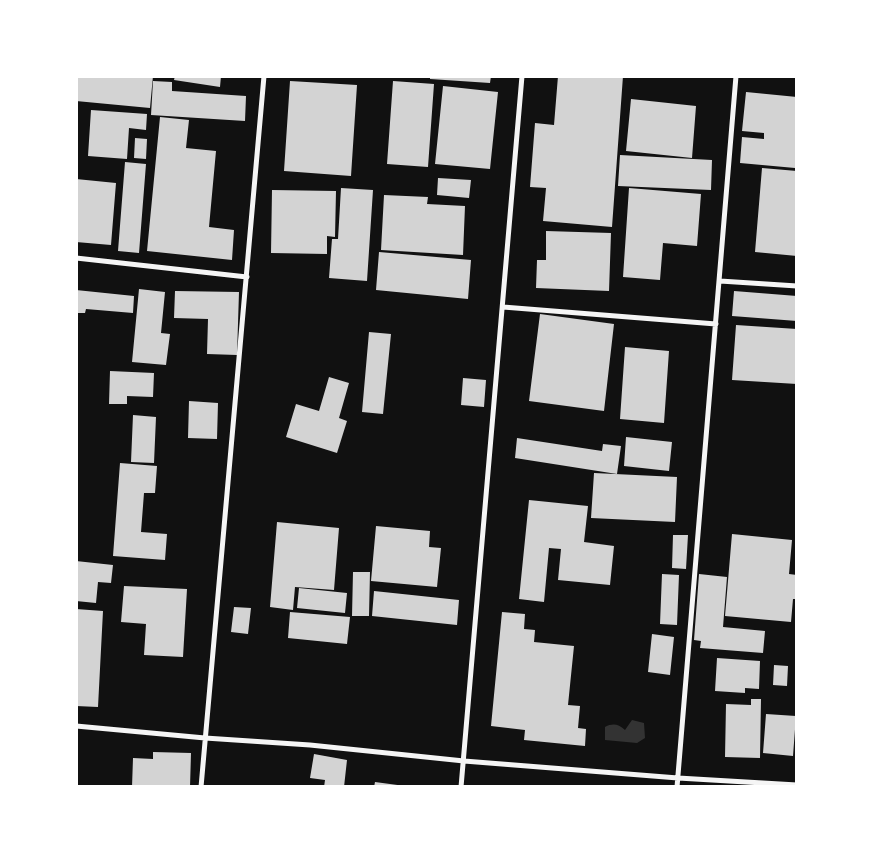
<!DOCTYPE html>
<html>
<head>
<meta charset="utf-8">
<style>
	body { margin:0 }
	#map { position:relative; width:873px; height:863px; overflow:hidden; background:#111; font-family:"Noto Sans",sans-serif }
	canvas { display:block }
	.frame { position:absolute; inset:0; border:78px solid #fff; pointer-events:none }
</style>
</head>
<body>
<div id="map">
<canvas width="873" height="863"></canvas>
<div class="frame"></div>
</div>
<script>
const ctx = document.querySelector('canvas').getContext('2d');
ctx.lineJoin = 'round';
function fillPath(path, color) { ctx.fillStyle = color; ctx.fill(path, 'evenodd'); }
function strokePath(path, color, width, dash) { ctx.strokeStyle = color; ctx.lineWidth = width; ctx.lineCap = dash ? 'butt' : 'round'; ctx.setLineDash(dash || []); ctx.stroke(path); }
fillPath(new Path2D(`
	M632 720 644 723 645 738 637 743 605 740V727C613 723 618 724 625 730Z`), '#333');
fillPath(new Path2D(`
	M76 76H153L150 108 76 101Z
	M175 76H221L220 87 174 80Z
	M430 76H491L490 83 430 79Z
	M558 76H623L612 227 543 221 546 188 530 187 535 123 554 125Z
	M153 81 172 82V91L246 96 245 121 151 115Z
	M290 81 357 85 351 176 284 171Z
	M393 81 434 84 428 167 387 164Z
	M443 86 498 92 490 169 435 164Z
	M746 92 797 97V142L795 168 740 163 742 137 764 139V133L742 131Z
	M631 99 696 106 692 158 626 151Z
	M91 110 147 114 146 130 129 128 127 159 88 156Z
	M160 117 189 120 186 148 216 151 209 227 234 230 232 260 147 251Z
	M135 138 147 139 146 159 134 158Z
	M620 155 712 160 711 190 618 186Z
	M125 162 146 164 139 253 118 251Z
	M762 168 797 171V256L755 252Z
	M438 178 471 180 469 198 437 195Z
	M76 179 116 183 111 245 76 242Z
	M341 188 373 190 367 281 329 278 332 239H338Z
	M629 188 701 194 697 246 663 243 660 280 623 277Z
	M272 190 336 191 335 237 327 236V254L271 253Z
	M384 195 428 197 427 204 465 206 463 255 381 250Z
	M546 231 611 233 609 291 536 288 537 260H546Z
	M379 252 471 260 468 299 376 290Z
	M139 289 165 292 161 333 170 334 166 365 132 362Z
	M76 290 134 296 133 313 86 309 85 313H76Z
	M175 291 239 292 237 355 207 354 208 319 174 318Z
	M734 291 797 296V321L732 316Z
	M540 314 614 324 604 411 529 401Z
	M736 325 797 329V384L732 380Z
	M369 332 391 334 383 414 362 412Z
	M625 347 669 351 664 423 620 419Z
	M110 371 154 373 153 397 127 396V404H109Z
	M329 377 349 383 339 418 347 421 337 453 286 437 296 404 319 411Z
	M463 378 486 380 484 407 461 405Z
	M189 401 218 403 217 439 188 438Z
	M133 415 156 417 154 463 131 462Z
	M626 437 672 442 669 471 624 466Z
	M517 438 602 451 603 444 621 446 617 474 515 458Z
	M120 463 157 466 155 493H144L141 532 167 534 165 560 113 556Z
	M594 473 677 477 675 522 591 518Z
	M529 500 588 506 584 542 614 546 610 585 558 580 561 549 549 548 544 602 519 599Z
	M277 522 339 528 334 590 295 587 293 610 270 607Z
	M376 526 430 531 429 547 441 548 437 587 371 581Z
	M732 534 792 540 789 574 797 575V599H793L791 622 725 616Z
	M673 535H688L686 569 672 568Z
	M76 561 113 565 111 583 98 582 96 603 76 601Z
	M353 572H370L369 616H352Z
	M662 574 679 575 677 625 660 624Z
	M699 574 727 577 723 627 765 631 763 653 700 648 701 641 694 640Z
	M124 586 187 589 183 657 144 655 146 624 121 622Z
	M299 588 347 593 345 613 297 608Z
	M374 591 459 600 457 625 372 616Z
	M234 607 251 608 248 634 231 632Z
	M76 609 103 611 98 707 76 706Z
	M290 612 350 617 347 644 288 638Z
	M502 612 525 614 524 629 535 630 534 642 574 646 568 705 580 706 578 728 586 729 585 746 524 740 525 730 491 726Z
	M652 634 674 637 670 675 648 672Z
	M717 658 760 661 759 689 745 688V693L715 691Z
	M774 665 788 666 787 686 773 685Z
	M751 699H761L760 758 725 757 726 704 751 705Z
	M766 714 796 716 793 756 763 753Z
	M153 752 191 753 190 787H132L133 758 153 759Z
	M314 754 347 760 344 787H324L325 780 310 778Z
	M375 782 405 786V787H374Z`), '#d3d3d3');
strokePath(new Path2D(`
	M76 258 247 277
	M720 281 797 286
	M503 307 716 324
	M76 726 205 738 310 745 464 761 678 778 797 785
	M201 787 264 76
	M461 787 522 76
	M677 787 736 76`), '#f5f5f5', 5);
</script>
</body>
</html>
